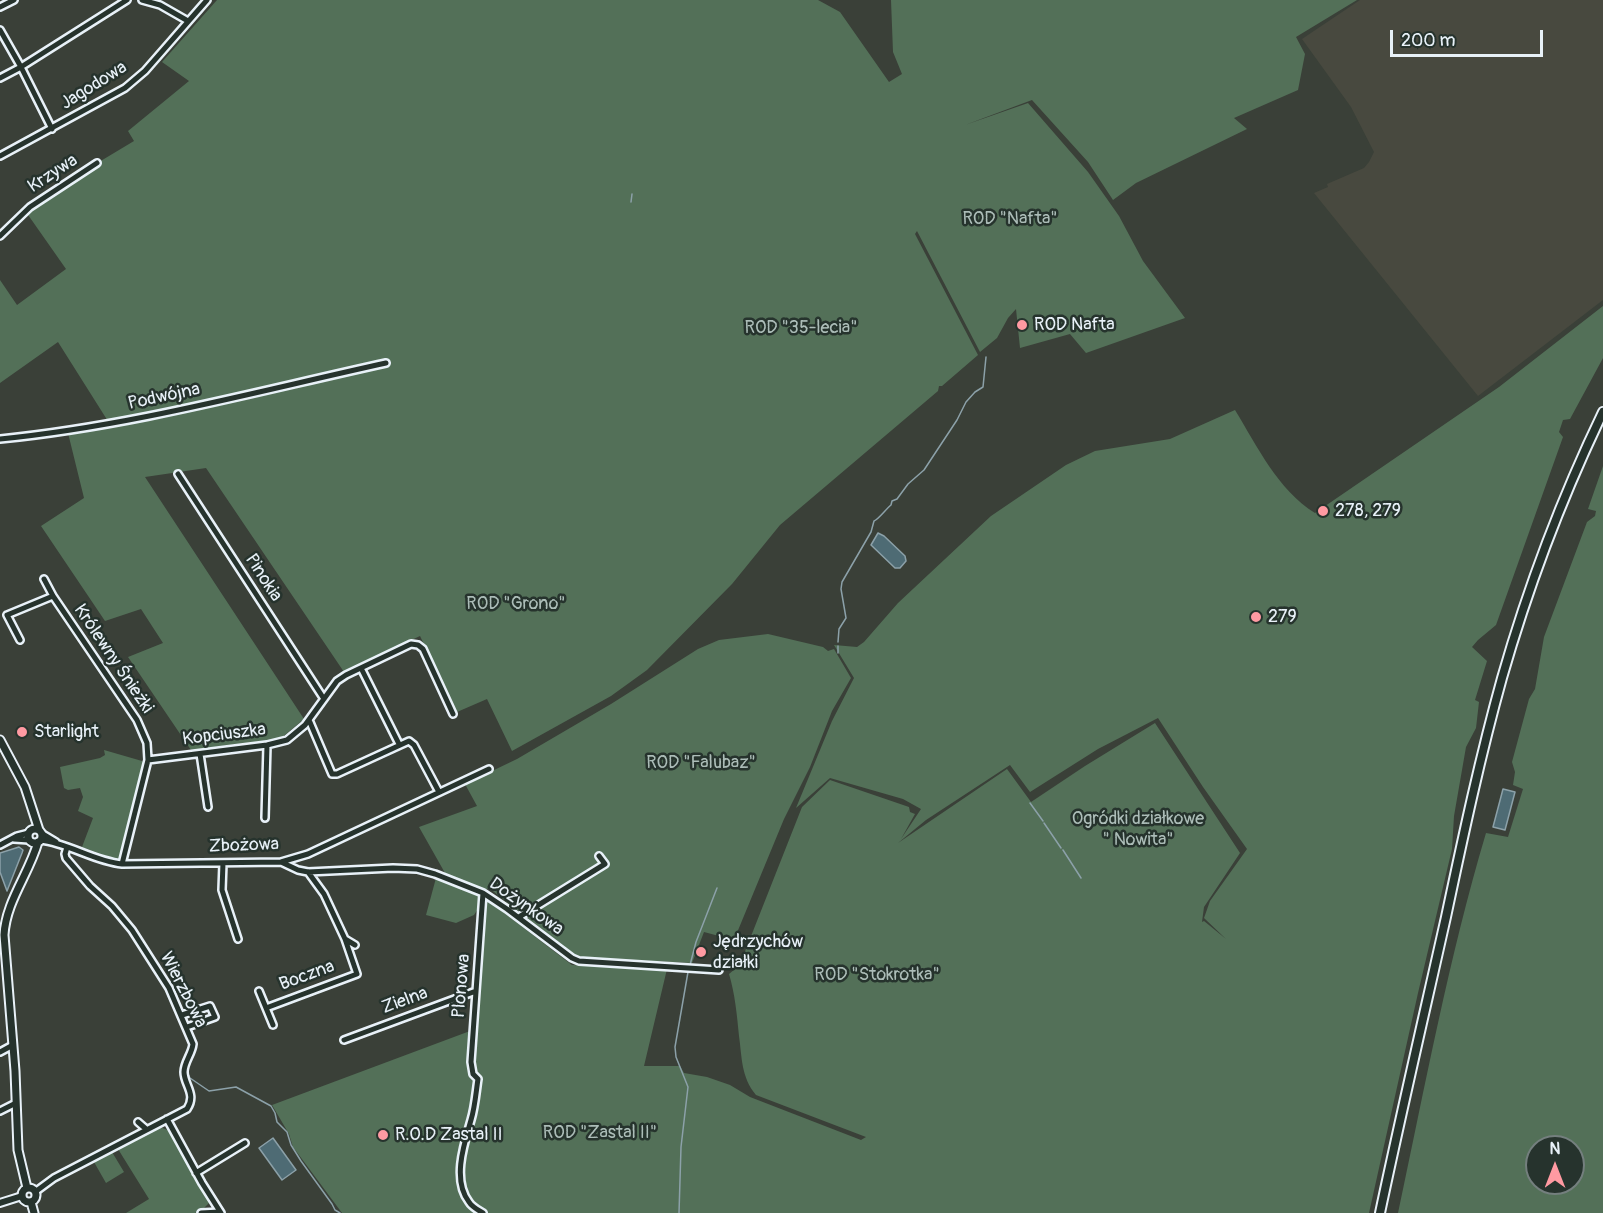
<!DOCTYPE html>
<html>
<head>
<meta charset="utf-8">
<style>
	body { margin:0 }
	#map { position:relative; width:1603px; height:1213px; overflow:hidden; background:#3a4038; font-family:Pangolin,sans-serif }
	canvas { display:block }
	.north { position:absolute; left:1525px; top:1135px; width:60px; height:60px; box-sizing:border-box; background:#26332d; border:2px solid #747f7e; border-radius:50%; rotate:0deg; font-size:16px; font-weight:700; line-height:24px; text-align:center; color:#e8f1f8 }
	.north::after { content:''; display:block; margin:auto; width:21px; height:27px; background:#ff9aa2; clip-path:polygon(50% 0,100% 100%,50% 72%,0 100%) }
	.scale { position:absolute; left:1390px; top:30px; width:153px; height:27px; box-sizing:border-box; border:3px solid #e8f1f8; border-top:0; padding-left:8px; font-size:18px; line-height:21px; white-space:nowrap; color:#e8f1f8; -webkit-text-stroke:4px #26332d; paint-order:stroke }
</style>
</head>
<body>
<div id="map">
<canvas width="1603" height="1213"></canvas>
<div class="north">N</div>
<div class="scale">200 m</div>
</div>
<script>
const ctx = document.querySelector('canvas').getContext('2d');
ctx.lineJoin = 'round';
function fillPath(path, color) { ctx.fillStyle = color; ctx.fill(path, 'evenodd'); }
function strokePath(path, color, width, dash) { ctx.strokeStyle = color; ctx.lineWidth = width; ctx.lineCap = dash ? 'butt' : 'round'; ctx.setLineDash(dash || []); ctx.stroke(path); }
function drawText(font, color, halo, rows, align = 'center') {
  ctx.font = font + ' Pangolin,sans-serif'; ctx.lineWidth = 5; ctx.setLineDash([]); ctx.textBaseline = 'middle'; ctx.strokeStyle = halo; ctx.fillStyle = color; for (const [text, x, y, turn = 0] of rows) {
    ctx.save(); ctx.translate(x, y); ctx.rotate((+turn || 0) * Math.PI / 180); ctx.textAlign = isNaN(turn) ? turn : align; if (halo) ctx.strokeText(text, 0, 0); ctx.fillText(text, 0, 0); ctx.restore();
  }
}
fillPath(new Path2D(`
	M1360 0H1603V300L1478 396 1314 193 1328 187 1327 184 1364 168 1369 162 1374 152 1351 107 1302 39Z`), '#48493f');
fillPath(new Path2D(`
	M217 0H818L840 12 889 82 902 74 893 52 891 0H1357L1296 37 1305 54 1298 90 1234 118 1247 129 1136 183 1113 200 1088 162 1032 100 965 125 1028 103 1088 172 1119 216 1143 261 1185 318 1086 353 1070 334 1020 348 1016 309 1008 318 997 338 980 352 917 231 915 234 978 355 942 386H939L938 391 780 525 732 584 647 670 611 696 512 751 487 699 457 712 420 636 344 672 206 468 145 477 304 719 280 739 191 750 128 657 163 643 141 609 105 621 41 526 84 498 68 433 111 426 58 342 0 383V280L17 305 66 269 26 212 69 180 134 141 128 131 189 81 162 62Z
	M1603 306V358L1570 419 1563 420 1559 432 1563 437 1496 625 1478 640 1472 647 1487 661 1475 700 1479 702 1476 728 1466 747 1454 816 1452 849 1418 993 1369 1213H342L293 1147 289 1134 272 1105 470 1031H475L484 944 486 899 572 965 667 969 644 1066H680L684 1073 707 1077 730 1085 750 1097 861 1140 866 1137 756 1095C741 1077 742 1057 739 1036 737 1015 735 994 729 974L735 969 742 959 802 807 830 780 909 807 910 812 915 814 901 839 921 809 903 799 830 778 796 808 832 721 854 678 834 645 857 647 864 642 898 603 991 516 1066 465 1095 451 1170 439 1235 410C1257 446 1278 490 1315 513L1499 387ZM1158 718 1203 787 1247 849 1210 901 1204 918 1226 939 1204 921 1202 922 1204 907 1240 853 1155 723 1085 766 1031 802 1007 769 898 843 926 820 1010 765 1030 792 1098 749Z
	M1603 466V1213H1398C1425 1086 1449 957 1486 833L1508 837 1523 789 1513 785 1515 772 1512 762 1529 699 1535 689 1544 637 1587 522 1595 516 1596 511 1588 509ZM1537 1147H1573V1183H1537Z
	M768 634 823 647 828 651 834 649 851 678 832 711 810 767 784 819 734 940 704 932 692 963 610 959 591 960 575 955 489 888 484 890 445 873 419 827 477 806 465 784 517 759 611 704 698 649 719 640Z
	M104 750 142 761 145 764 121 858 117 860 82 847 93 818 78 811 83 797 80 788 68 790 64 788 60 767 100 758 105 755Z
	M436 878 478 894V909L474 915 456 923 426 915Z
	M160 1127 170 1131 210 1202 203 1209 195 1213H126L149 1199 118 1149Z
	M112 1152 124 1172 106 1183 94 1162Z`), '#537058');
const water = new Path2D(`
	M878 533 884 536 905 556 906 561 900 568H895L871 545Z
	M1503 789 1515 792 1505 830 1493 827Z
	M19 847 23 850 22 853 7 891 0 872V853Z
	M273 1138 296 1170 282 1180 259 1148Z`);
fillPath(water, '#4e6b74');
strokePath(water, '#8ca1a9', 1.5);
strokePath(new Path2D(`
	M631 202 632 194
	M838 642 839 629 846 618 841 589 842 582 871 532 874 521C878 520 886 509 891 505L892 501 897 499 908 484 924 470 957 420 966 402 975 392 983 387 986 357
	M838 646V653
	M1030 803 1043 821
	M1044 823 1061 848
	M1063 850 1081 878
	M690 965 696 942 717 888
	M187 1072 190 1078 209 1091 236 1087 271 1106 275 1113 277 1122 287 1132 291 1145 301 1161 332 1204 335 1210 340 1213
	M679 1213 681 1147 688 1087 676 1057 675 1047 688 972`), '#8ca1a9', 1.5);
const minor = new Path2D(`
	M142 0 160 5 188 21
	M0 7 14 0
	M0 30 21 67 52 129
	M0 78 21 67 127 0
	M0 156 125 88 145 71 207 0
	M0 236 30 207 97 163
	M0 439C131 426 258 391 386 363
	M178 474 324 699
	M44 579 53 596 137 720 147 743 148 760 122 864
	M20 640 7 615 53 596
	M361 668 399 744
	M309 720 332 774H337L409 741 414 745 439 792
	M200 754 208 807
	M148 760 267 745 287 740 305 725 337 681 346 675 411 644 418 645 423 649 453 714
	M265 818 267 745
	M41 833 56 842
	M14 839 29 840
	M40 840C69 843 93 861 122 864L281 862 308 854 489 769
	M0 845 17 836 29 833
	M281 862 298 870 308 872 393 868 417 869 435 874 483 893 507 909 572 958 579 961 719 970
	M223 863 222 890 238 939
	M308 872 324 894 345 939 355 945
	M483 893 471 1062 473 1074 478 1079C476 1092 475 1107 471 1120 464 1144 452 1180 469 1202 472 1207 478 1210 483 1213
	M519 917 605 864 599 856
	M259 991 273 1025
	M266 1008 357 974 345 939
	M182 1015 210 1006 215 1017 187 1027
	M344 1040 476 991
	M0 1052 13 1045
	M0 1111 16 1103
	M167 1119 202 1183 221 1213
	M138 1122 146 1129
	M196 1173 245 1143
	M35 1192 54 1178 187 1109C197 1094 184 1085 184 1072 184 1062 192 1054 193 1044L169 988 132 930 112 906 90 886 66 858 65 854 67 847
	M201 1213 220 1212`);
const tertiary = new Path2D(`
	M0 1203 22 1196`);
const secondary = new Path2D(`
	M0 740 25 787 39 830
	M28 836a7 7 0 1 1 14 0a7 7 0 1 1-14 0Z
	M27 1188 18 1150 15 1071 4 935C6 901 29 874 38 842
	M22 1195a7 7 0 1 1 14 0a7 7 0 1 1-14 0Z
	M31 1202 34 1213`);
const primary = new Path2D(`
	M1380 1213C1401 1114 1424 1015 1446 917 1463 837 1480 757 1502 678 1528 587 1562 497 1603 412`);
strokePath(minor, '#e8f1f8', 10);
strokePath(tertiary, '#e8f1f8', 10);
strokePath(secondary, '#e8f1f8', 11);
strokePath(primary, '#e8f1f8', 12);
strokePath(minor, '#26332d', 5);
strokePath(tertiary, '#26332d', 6);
strokePath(secondary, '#26332d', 7);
strokePath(primary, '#26332d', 8);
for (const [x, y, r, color] of [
	[1022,325,6,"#ff9aa2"],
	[1323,511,6,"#ff9aa2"],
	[1256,617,6,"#ff9aa2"],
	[22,732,6,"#ff9aa2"],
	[701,952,6,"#ff9aa2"],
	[383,1135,6,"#ff9aa2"]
]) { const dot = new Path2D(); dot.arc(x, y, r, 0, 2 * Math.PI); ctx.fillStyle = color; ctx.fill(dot); strokePath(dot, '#26332d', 2); }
drawText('18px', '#e8f1f8', '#26332d', [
	["Jagodowa",94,86,-32],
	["Krzywa",53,174,-33],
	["Podwójna",164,397,-12],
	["Pinokia",263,578,57],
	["Królewny Śnieżki",113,659,56],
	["Kopciuszka",224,735,-7],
	["Zbożowa",244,846,-2],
	["Dożynkowa",526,907,35],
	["Boczna",307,976,-20],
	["Plonowa",462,986,-85],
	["Wierzbowa",183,990,63],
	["Zielna",405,1001,-20]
]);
drawText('18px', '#acbdb8', '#26332d', [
	["ROD \"Nafta\"",1010,219],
	["ROD \"35-lecia\"",801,328],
	["ROD \"Grono\"",516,604],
	["ROD \"Falubaz\"",701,763],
	["Ogródki działkowe",1138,819],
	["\" Nowita\"",1138,840],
	["ROD \"Stokrotka\"",877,975],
	["ROD \"Zastal II\"",600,1133]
]);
drawText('18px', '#e8f1f8', '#26332d', [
	["ROD Nafta",1034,325],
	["278, 279",1335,511],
	["279",1268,617],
	["Starlight",34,732],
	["Jędrzychów",713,942],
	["działki",713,963],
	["R.O.D Zastal II",395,1135]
], 'left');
</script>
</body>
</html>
